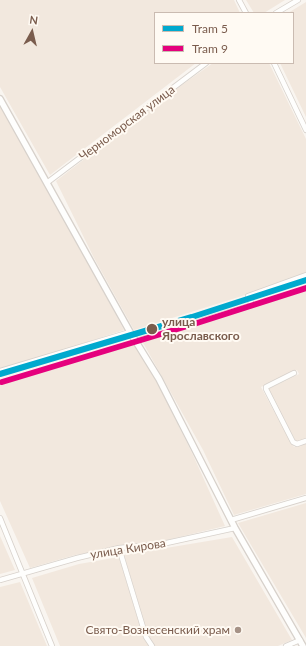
<!DOCTYPE html>
<html>
<head>
<meta charset="utf-8">
<style>
	body { margin:0 }
	#map { position:relative; width:306px; height:646px; overflow:hidden; background:#f9f5f0; font-family:Lato,sans-serif }
	canvas { display:block }
	.legend { position:absolute; left:154px; top:12px; width:140px; height:52px; box-sizing:border-box; background:#fffaf3; border:1px solid #cabbb1; margin:0; padding:5px 7px; list-style:none; font-size:12px; color:#7a5c4d }
	.legend li { display:flex; align-items:center; gap:8px; height:20px }
	.legend b { width:20px; border:1px solid #cabbb1 }
	.north { position:absolute; left:12px; top:12px; width:40px; height:40px; -webkit-text-stroke:3px #fffaf3; paint-order:stroke; rotate:8deg; font-size:11px; font-weight:700; line-height:16px; text-align:center; color:#7a5c4d }
	.north::after { content:''; display:block; margin:auto; width:14px; height:18px; background:#7a5c4d; clip-path:polygon(50% 0,100% 100%,50% 72%,0 100%) }
</style>
</head>
<body>
<div id="map">
<canvas width="306" height="646"></canvas>
<ul class="legend">
<li><b style="height:5px;background:#00a9ce"></b>Tram 5</li>
<li><b style="height:5px;background:#e5007d"></b>Tram 9</li>
</ul>
<div class="north">N</div>
</div>
<script>
const ctx = document.querySelector('canvas').getContext('2d');
ctx.lineJoin = 'round';
function fillPath(path, color) { ctx.fillStyle = color; ctx.fill(path, 'evenodd'); }
function strokePath(path, color, width, dash) { ctx.strokeStyle = color; ctx.lineWidth = width; ctx.lineCap = dash ? 'butt' : 'round'; ctx.setLineDash(dash || []); ctx.stroke(path); }
function drawText(font, color, halo, rows, align = 'center') {
  ctx.font = font + ' Lato,sans-serif'; ctx.lineWidth = 4; ctx.setLineDash([]); ctx.textBaseline = 'middle'; ctx.strokeStyle = halo; ctx.fillStyle = color; for (const [text, x, y, turn = 0] of rows) {
    ctx.save(); ctx.translate(x, y); ctx.rotate((+turn || 0) * Math.PI / 180); ctx.textAlign = isNaN(turn) ? turn : align; if (halo) ctx.strokeText(text, 0, 0); ctx.fillText(text, 0, 0); ctx.restore();
  }
}
fillPath(new Path2D(`
	M0 0H234L240 13H155V63H196L50 175 0 87Z
	M246 0H285L264 13H254Z
	M306 2V117L280 63H293V13H288Z
	M213 63H269L306 139V273L242 296 134 330 94 258 56 181 166 96Z
	M0 104 47 185 124 330 45 356 0 368Z
	M306 289V439L299 441 295 440 268 389 299 374 297 370 261 387 291 443 294 447 306 444V494L234 515 203 450 142 341 255 307Z
	M133 341 156 380 193 455 225 526 167 540 75 555 30 568 0 501V381Z
	M306 503V638L238 523Z
	M0 536 15 570 0 574Z
	M232 537 292 640 278 646H155L148 637 124 555Z
	M119 557 144 639 149 646H60L32 578 79 564Z
	M20 582 47 646H0V587Z`), '#f2e8de');
const minor = new Path2D(`
	M239 0 246 13
	M276 13 298 0
	M274 63 306 130
	M48 182 206 63
	M136 341 252 305 248 296 306 275
	M0 371 130 332
	M294 373 266 387V389L293 442 297 444 306 441
	M0 518 52 646
	M231 520 306 498
	M119 548 146 637 152 646
	M0 580 77 558 119 548 162 544 235 528
	M286 646 300 640`);
const tertiary = new Path2D(`
	M0 99 130 332 159 379 235 528 303 646`);
strokePath(minor, '#d7d1cb', 6);
strokePath(tertiary, '#d7d1cb', 8);
strokePath(minor, '#fefefd', 4.5);
strokePath(tertiary, '#fefefd', 5.5);
strokePath(new Path2D(`
	M0 374 192 317 306 280`), '#00a9ce', 6);
strokePath(new Path2D(`
	M2 382 194 324 306 288`), '#e5007d', 6);
for (const [x, y, r, color] of [
	[152,329,6,"#7a5c4d"],
	[238,630,4,"#a69286"]
]) { const dot = new Path2D(); dot.arc(x, y, r, 0, 2 * Math.PI); ctx.fillStyle = color; ctx.fill(dot); strokePath(dot, '#fffaf3', 1.5); }
drawText('12px', '#7a5c4d', '#fffaf3', [
	["Черноморская улица",127,123,-37],
	["улица Кирова",128,549,-9]
]);
drawText('bold 12px', '#7a5c4d', '#fffaf3', [
	["улица",162,322],
	["Ярославского",162,336]
], 'left');
drawText('12px', '#7a5c4d', '#fffaf3', [
	["Свято-Вознесенский храм",230,630]
], 'right');
</script>
</body>
</html>
